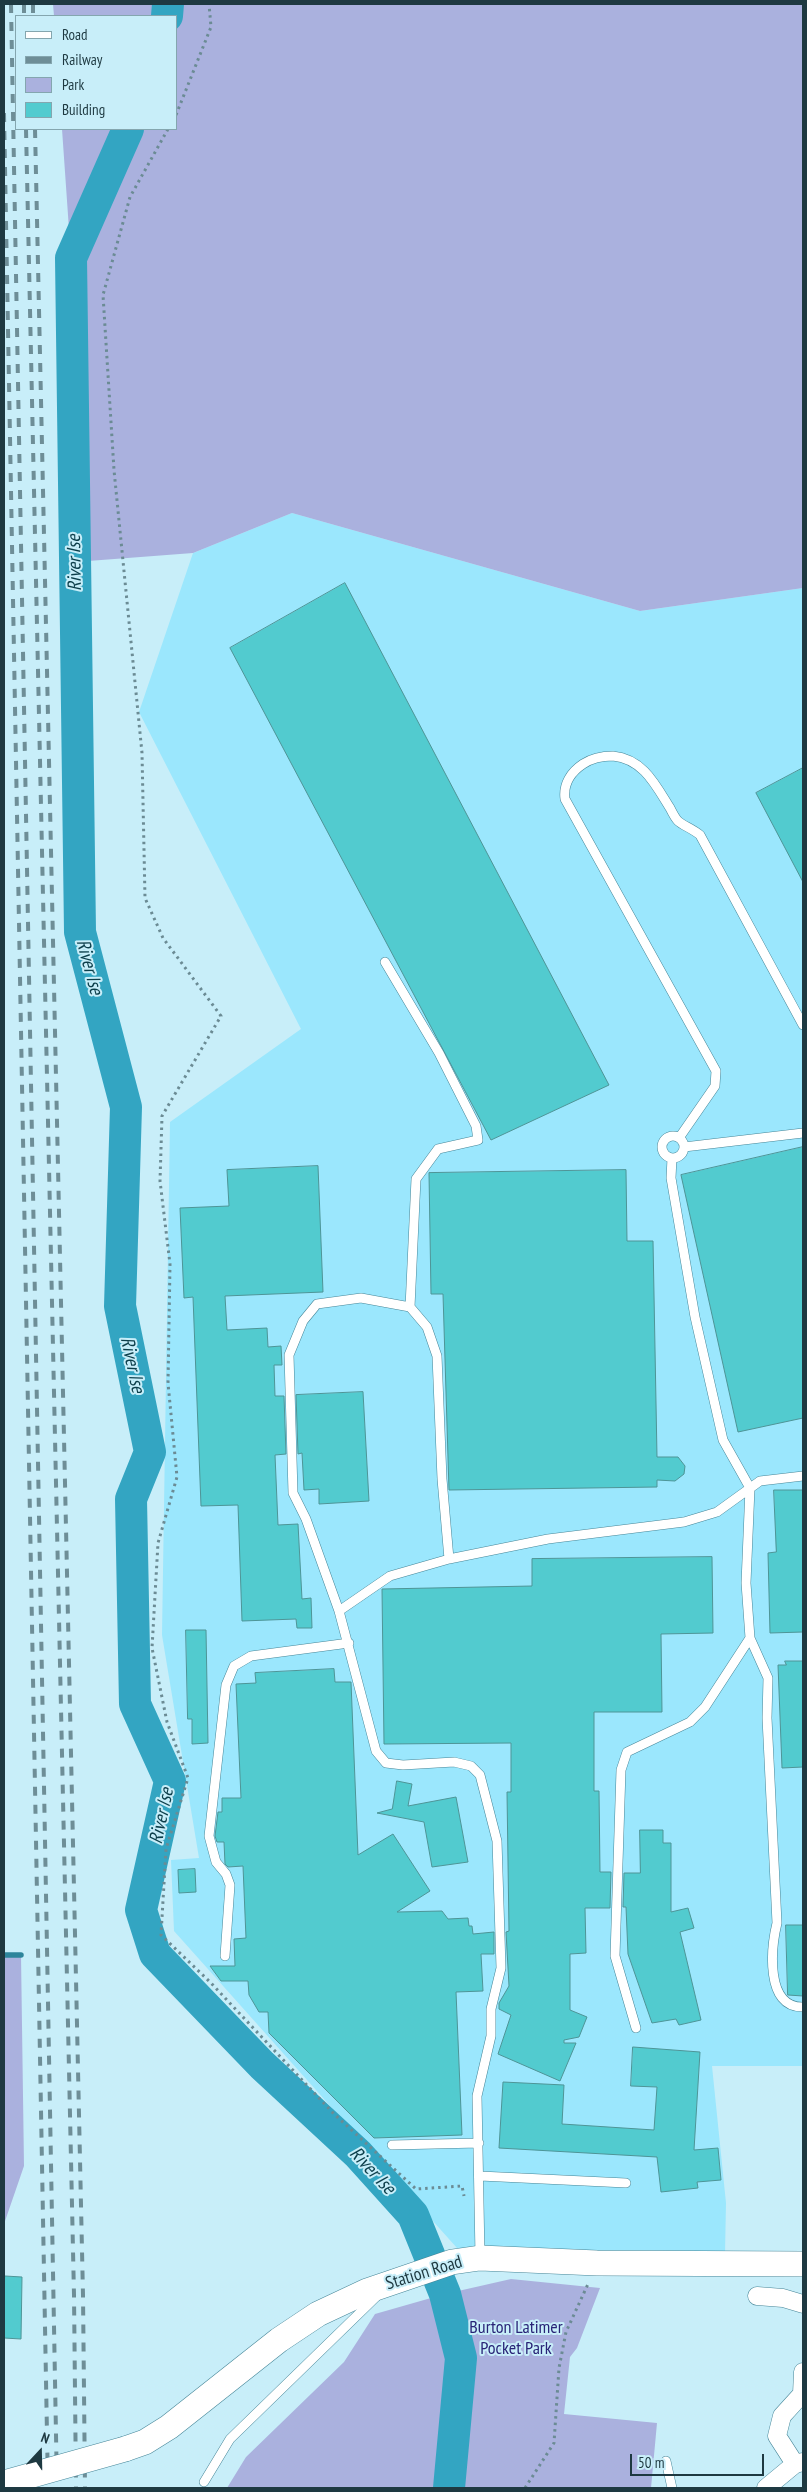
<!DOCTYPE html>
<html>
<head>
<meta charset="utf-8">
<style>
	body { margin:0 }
	#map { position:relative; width:807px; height:2492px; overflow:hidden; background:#c8eef9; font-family:"PT Sans Narrow",sans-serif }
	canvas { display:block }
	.frame { position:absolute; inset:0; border:5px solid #1e3941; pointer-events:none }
	.legend { position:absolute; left:15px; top:15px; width:162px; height:115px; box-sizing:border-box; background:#c8eef9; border:1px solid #84a6af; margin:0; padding:6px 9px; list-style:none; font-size:15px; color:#1e3941 }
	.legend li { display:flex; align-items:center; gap:10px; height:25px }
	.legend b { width:25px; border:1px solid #84a6af }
	.north { position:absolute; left:15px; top:2427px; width:50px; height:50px; -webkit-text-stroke:4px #c8eef9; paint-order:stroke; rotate:21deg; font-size:14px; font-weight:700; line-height:20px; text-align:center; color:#1e3941 }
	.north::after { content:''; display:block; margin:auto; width:18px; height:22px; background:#1e3941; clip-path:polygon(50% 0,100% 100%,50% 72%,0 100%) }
	.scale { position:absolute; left:630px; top:2454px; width:134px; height:22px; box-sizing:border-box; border:2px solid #1e3941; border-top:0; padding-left:6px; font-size:15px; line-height:18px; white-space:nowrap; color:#1e3941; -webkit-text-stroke:4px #c8eef9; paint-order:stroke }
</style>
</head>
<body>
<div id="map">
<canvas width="807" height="2492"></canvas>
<div class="frame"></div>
<ul class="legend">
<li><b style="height:6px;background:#fff"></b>Road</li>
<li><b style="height:6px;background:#6e8e97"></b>Railway</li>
<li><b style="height:14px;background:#aab1de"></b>Park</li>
<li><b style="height:14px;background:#52cbcf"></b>Building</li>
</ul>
<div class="north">N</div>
<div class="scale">50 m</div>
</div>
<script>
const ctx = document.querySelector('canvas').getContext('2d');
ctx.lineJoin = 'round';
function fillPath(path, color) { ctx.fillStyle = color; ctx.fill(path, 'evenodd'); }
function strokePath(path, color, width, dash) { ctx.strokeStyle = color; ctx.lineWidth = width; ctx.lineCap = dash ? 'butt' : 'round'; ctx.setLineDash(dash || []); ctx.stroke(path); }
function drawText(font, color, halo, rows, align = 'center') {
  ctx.font = font + ' "PT Sans Narrow",sans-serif'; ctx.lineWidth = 4; ctx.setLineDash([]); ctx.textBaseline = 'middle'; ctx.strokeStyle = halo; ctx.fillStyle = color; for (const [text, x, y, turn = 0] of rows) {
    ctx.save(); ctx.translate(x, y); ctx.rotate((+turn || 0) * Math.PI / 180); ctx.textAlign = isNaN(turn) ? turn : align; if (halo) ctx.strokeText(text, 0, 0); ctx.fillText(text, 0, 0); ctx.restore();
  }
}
fillPath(new Path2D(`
	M292 513 640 611 803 588V2066H712L726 2203 725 2254 457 2248 174 1931 171 1860 199 1858 162 1635 170 1122 301 1029 139 712 193 553Z`), '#9be7fd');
fillPath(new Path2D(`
	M53 4H803V588L640 611 292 513 193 553 75 562 71 258 62 129H176V16H54Z
	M4 1955H21L24 2166 4 2224Z
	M511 2279 600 2288 577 2348 570 2357 564 2414 657 2423 651 2488H227L246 2457 344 2362 375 2314 445 2294Z`), '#aab1de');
strokePath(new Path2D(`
	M4 1955H21`), '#2d859b', 5.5);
strokePath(new Path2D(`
	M167 16 168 4
	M128 129 71 258 80 932 126 1107 120 1306 150 1452 131 1499 135 1704 170 1781 141 1910 155 1954 262 2065 358 2154 413 2215 445 2294 461 2358 449 2488`), '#33a5c2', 32);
const building = new Path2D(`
	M345 583 609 1085 491 1140 230 648Z
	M803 768V882L756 793Z
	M803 1147V1418L738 1432 681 1175Z
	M318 1166 323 1292 225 1296 227 1330 267 1328 268 1347 281 1346 282 1365H274L275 1396H284L286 1454 275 1455 278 1525 298 1524 302 1599 311 1598 312 1628H297L296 1619 242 1621 238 1505 201 1506 193 1297 184 1298 180 1208 229 1206 227 1170Z
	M626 1170 627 1241H653L657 1457H678L685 1466 684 1474 675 1481 657 1480V1487L449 1490 443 1294H431L429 1173Z
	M363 1392 369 1501 319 1504V1489L304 1490 302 1453 298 1454 296 1395Z
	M774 1490H803V1632L770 1633 768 1553 776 1552Z
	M712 1557 713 1633 661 1634 662 1712H594V1791H599L600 1872H611L610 1908H585L586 1953 570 1954V2010L587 2017 579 2037 564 2040V2043H576L560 2081 498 2054 511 2015 499 2009V2003L509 1986 506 1932 509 1931 507 1792H511V1743L384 1744 382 1589 532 1586V1559Z
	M186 1630H206L208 1743 192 1744V1719H188Z
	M785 1661H803V1767L782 1768 778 1665H786Z
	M334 1669 335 1682H351L358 1855 393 1834 430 1891 397 1912 442 1911 448 1919 468 1918 469 1926H472L473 1934 494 1932V1954H481L483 1991 456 1992 462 2135 374 2138 269 2033 268 2012H259L249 1995 248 1981H221L210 1966H235L234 1939 246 1938 243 1866 228 1867 225 1864 224 1842H217L215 1836 218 1812H222V1798H241L236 1684 256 1683 255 1673Z
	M397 1781 412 1784 408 1806 456 1797 468 1862 432 1867 424 1822 377 1813 392 1809Z
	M640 1830H663V1843H671V1912L688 1908 694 1928 680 1932 701 2020 679 2025 676 2019 652 2023 628 1954 626 1907H623L624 1873H640Z
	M195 1869 196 1892 179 1893 178 1870Z
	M786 1925H803V1996L788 1995Z
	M633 2047 700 2052 694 2150 718 2148 721 2180 697 2182 698 2188 661 2192 657 2157 499 2148 503 2082 564 2085 562 2124 654 2130 657 2087 631 2086Z
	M5 2276 22 2277 21 2339 4 2338Z`);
fillPath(building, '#52cbcf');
strokePath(building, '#4e9597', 1);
const lane = new Path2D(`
	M385 962 439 1053 476 1126 478 1140 438 1149 416 1179 410 1307
	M662 1147a11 11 0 1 1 22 0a11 11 0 1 1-22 0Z
	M679 1138 715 1086 716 1071 565 799C563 784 571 772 583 764 592 758 603 756 613 756 643 759 655 784 670 808 672 812 675 818 678 821 682 825 693 829 700 835L803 1025
	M684 1147 803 1133
	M449 1559 442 1479 437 1356 427 1327 410 1307 361 1298 317 1304 303 1321 289 1355 293 1493 306 1519 339 1611 376 1751 386 1763 403 1765 454 1762 471 1766 480 1775 497 1841 501 1968 491 2009V2036L477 2096 480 2256
	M339 1611 390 1576 449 1559 548 1539 684 1522 717 1512 760 1481 803 1476
	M750 1638 768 1678 767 1718 777 1923C771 1948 765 2008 803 2007
	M225 1956 230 1885 226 1874 216 1862 209 1836 226 1685 234 1666 251 1656 349 1643
	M636 2028 615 1956 621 1770 627 1752 690 1722 705 1707 750 1638 746 1583 750 1488 723 1440 695 1317 671 1178 672 1158
	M392 2145 479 2143
	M480 2176 626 2183
	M666 2461 672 2488
	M204 2482 230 2439 376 2297`);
const street = new Path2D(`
	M757 2296 783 2298 803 2304
	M795 2464 777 2436 782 2416 802 2394 803 2372
	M766 2488 795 2464 803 2462`);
const secondary = new Path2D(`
	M125 2449 145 2442 169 2427 279 2340 318 2314 367 2291 452 2262 480 2258 597 2263 803 2264`);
strokePath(lane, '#468698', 10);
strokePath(street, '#468698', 19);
strokePath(secondary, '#468698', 26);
strokePath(new Path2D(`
	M176 115 211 27 209 4
	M168 129 130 197 103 295 114 470 142 753 145 898 163 938 221 1016 162 1116 160 1181 170 1264 168 1383 177 1477 158 1543 152 1648 167 1722 188 1778 166 1849 161 1935 211 1983 334 2114 416 2189 462 2186 464 2196
	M525 2488 554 2443 559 2368 566 2332 588 2284`), '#6b8b94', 3, [2.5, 4]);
strokePath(lane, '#fff', 9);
strokePath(street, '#fff', 18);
strokePath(secondary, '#fff', 25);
strokePath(new Path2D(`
	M11 4 57 2488
	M24 4V16
	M33 4V16
	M4 113 48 2488
	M26 129 74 2295 76 2488
	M35 129 83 2295 85 2488`), '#6e8e97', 4, [9, 9]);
const secondaryBridge = new Path2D(`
	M4 2483 125 2449`);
strokePath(secondaryBridge, '#468698', 26, []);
strokePath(secondaryBridge, '#fff', 25);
drawText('18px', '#1e3941', '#c8eef9', [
	["Station Road",424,2273,-17]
]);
drawText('18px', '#292477', '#c8eef9', [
	["Burton Latimer",516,2328],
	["Pocket Park",516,2349]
]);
drawText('italic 19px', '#0c3e4a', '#c8eef9', [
	["River Ise",75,563,-91],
	["River Ise",89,967,75],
	["River Ise",132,1365,78],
	["River Ise",162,1816,-78],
	["River Ise",372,2171,47]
]);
</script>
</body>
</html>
